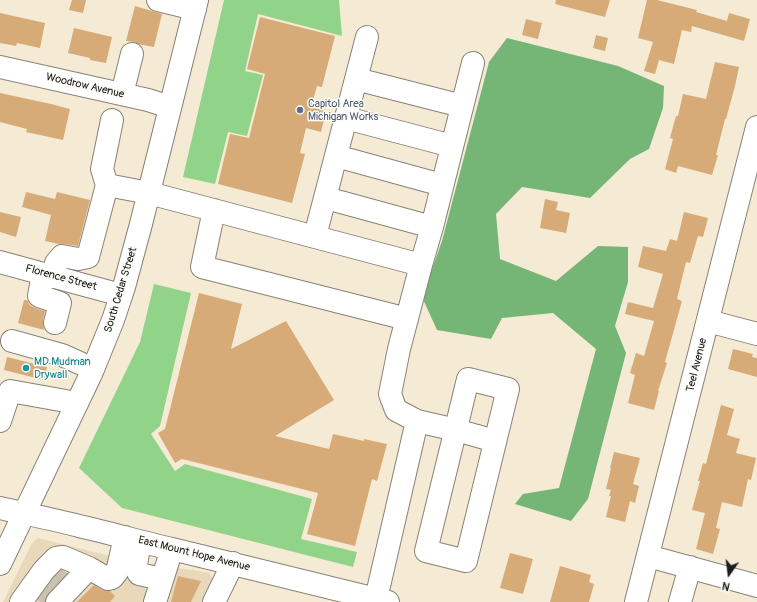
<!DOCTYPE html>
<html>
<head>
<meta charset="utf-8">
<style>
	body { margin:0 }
	#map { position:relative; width:757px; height:602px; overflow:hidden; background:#f5ead3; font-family:Pangolin,sans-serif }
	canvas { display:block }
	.north { position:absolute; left:709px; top:554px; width:40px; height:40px; -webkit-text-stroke:3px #fdfcf7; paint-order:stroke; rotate:194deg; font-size:11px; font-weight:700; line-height:16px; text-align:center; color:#1c1c1c }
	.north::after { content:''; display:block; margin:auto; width:14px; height:18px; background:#1c1c1c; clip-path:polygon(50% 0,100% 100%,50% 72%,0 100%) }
</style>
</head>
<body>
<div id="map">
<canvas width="757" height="602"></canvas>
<div class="north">N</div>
</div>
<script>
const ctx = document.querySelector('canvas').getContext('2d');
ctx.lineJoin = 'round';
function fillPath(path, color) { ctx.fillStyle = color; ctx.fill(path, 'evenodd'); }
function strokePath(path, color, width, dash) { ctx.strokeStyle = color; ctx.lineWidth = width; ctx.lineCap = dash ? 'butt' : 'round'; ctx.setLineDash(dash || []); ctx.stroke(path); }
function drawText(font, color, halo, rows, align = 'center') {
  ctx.font = font + ' Pangolin,sans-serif'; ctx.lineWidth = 3; ctx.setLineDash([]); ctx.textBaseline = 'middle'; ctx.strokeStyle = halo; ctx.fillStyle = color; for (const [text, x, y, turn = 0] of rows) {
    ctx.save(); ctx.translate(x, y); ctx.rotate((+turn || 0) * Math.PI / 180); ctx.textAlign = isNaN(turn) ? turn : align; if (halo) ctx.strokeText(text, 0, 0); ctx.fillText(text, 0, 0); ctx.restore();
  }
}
fillPath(new Path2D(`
	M38 538 130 561 205 572 209 573 213 579 202 602H3L31 545 35 540Z`), '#e8d9ba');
fillPath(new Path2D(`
	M224 0H339L342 36 258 14 245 71 263 75 247 136 228 132 215 184 183 177Z
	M154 284 191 293 160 426 151 434 175 471 185 464 312 499 301 539 357 552 353 567 122 508 79 468 140 342Z`), '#92d38a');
fillPath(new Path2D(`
	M507 38 618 66 664 86 663 108 649 149 630 159 590 198 522 187 496 214 500 259 556 281 598 246 628 247V282L615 326 626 353 588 499 571 521 515 504 523 494 559 488 596 349 553 313 502 318 491 339 437 330 422 297 442 241 489 62Z`), '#75b576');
fillPath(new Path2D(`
	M72 0H86L83 13 69 10Z
	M556 0H610L605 17 555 4Z
	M647 0H657L697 10 696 12 727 21 729 13 750 19 744 41 692 26 691 32 682 30 674 64 659 60 655 74 644 71 653 42 638 38Z
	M135 6 162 14 154 47 138 44 135 42 126 41Z
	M0 13 45 23 40 48 17 43 16 46 0 43Z
	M260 17 335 36 322 87 317 86 311 107 326 111 321 132 306 128 300 153 305 154 292 203 218 184 230 134 249 138 265 74 247 69Z
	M526 19 542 23 538 39 522 35Z
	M74 28 112 37 106 63 90 60V58L68 53Z
	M596 35 608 38 605 51 593 48Z
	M715 62 739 67 735 86 726 119H725L716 155H718L712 175 678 166 676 173 665 169 673 139 670 138 674 123 676 116H678L683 94 706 99Z
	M0 93 51 104 70 109 63 140 26 132 27 129 0 122Z
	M26 192 55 199 57 192 90 200 78 246 64 244H59L45 241 51 215 22 207Z
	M545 199 558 202 556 210 570 213 566 233 540 228Z
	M0 212 21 217 16 237 0 232Z
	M684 212 708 218 703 237 698 236 690 263 686 262 677 299 682 301 665 362 667 363 658 391H659L654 410 628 403 635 375 630 373 636 353 644 356 654 321 625 314 628 302 653 308 663 274 638 267 643 246 666 251 670 239 677 241Z
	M199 293 242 304 231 349 286 321 334 400 275 436 329 449 333 434 364 441V439L387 444 377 481 372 479 355 546 307 534 318 493 182 459 175 463 158 433 165 429Z
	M24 300H27L30 305 35 308 45 311 43 320 44 330 18 323Z
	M733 349 753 354 752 357 757 358V377L728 369Z
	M7 357 47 367 44 380 4 370Z
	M721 405 734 409 727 435 740 439 736 453 756 458 751 480 748 479 742 507 722 502 716 528 720 529 713 554 696 549 705 513 692 510 700 481H698L703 463 706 464Z
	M614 452 640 458 633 484 639 486 635 503 630 501 625 522 606 517 611 496H609L611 490 606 489 611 468H610Z
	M510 553 533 559 523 594 500 588Z
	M560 566 591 575 589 582 594 584 589 602H550Z
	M178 576 201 581 191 602H171Z
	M94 585 102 590 110 591 115 596 110 602H77Z`), '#d7ab78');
strokePath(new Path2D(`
	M51 575 65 585
	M39 587 53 598`), '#cac1ae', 22, [22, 11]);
const minor = new Path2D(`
	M158 0 195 9
	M0 67 148 100 170 107
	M356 79 462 106
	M122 94 132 54
	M346 118 452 146
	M336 156 442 185
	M107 185 102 169 112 120
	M326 198 432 227
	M214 210 202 267 407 319
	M315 236 367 37
	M0 262 121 295
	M421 265 399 349 390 394 396 410 417 421 456 430 495 441
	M43 274 39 296 60 303 55 323
	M53 277 56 263 62 256 78 259 88 257 107 185 149 193 421 265 432 227 473 63
	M708 321 757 334
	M12 341 62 355 93 369
	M468 379 508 389 466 561 426 551Z
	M0 421 10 391 77 403
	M0 508C26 514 53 519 79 526 110 533 141 542 172 549L388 602
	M141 542C139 551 133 565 139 574L162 579
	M648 556 757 586
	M376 599 417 421
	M21 602 44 570 56 558 63 557 89 568 108 579 112 578 117 572 125 537
	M57 602 89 568
	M155 602 172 549
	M214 602 233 563
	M636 602 757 127
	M680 602 690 567`);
const major = new Path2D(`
	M0 564 91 374 113 320 124 287 141 224 197 0`);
strokePath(minor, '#888378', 24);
strokePath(major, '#888378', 24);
strokePath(minor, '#fff', 22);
strokePath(major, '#fff', 22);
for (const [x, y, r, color] of [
	[300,110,4,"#5c6f8a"],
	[26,368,4,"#0f9aa8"]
]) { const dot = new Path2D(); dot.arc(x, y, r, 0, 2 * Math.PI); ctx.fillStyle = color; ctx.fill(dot); strokePath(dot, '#fdfcf7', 1.5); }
drawText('11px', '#1c1c1c', '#fdfcf7', [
	["Woodrow Avenue",85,86,13],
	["Florence Street",61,278,15],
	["South Cedar Street",121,290,-73],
	["Teel Avenue",697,365,-76],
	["East Mount Hope Avenue",194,554,14]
]);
drawText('11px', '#4e5e75', '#fdfcf7', [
	["Capitol Area",308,104],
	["Michigan Works",308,117]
], 'left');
drawText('11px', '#0d838f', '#fdfcf7', [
	["MD Mudman",34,362],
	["Drywall",34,375]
], 'left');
</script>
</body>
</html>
